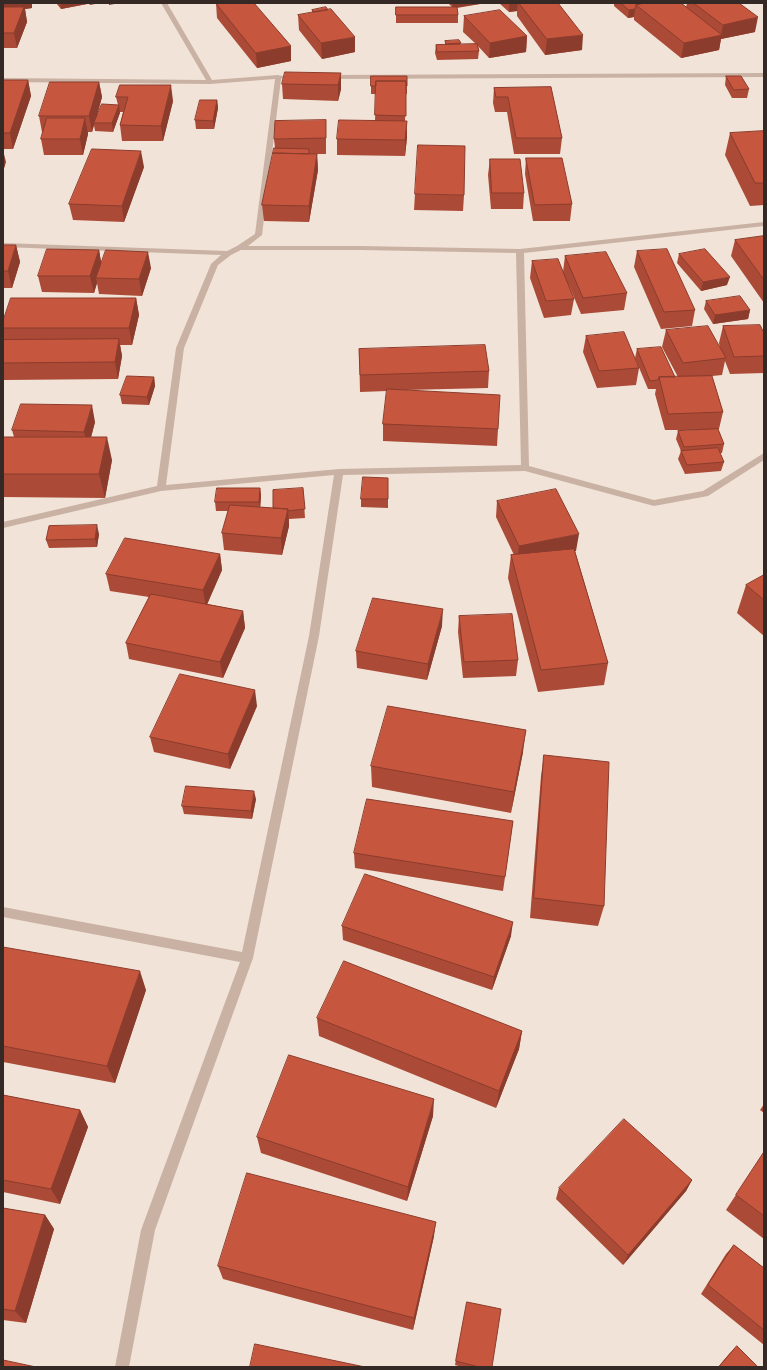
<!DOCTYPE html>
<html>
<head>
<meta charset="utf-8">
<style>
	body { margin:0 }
	#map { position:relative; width:767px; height:1370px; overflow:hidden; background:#f1e3d7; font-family:"Fira Sans",sans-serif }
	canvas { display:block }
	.frame { position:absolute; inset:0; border:4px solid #342925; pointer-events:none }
</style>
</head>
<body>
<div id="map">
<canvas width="767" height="1370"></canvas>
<div class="frame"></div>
</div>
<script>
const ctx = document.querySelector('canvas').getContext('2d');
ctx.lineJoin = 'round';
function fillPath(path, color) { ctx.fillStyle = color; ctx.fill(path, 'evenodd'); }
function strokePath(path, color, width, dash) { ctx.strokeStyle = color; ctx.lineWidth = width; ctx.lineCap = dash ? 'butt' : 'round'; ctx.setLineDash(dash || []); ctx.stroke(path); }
fillPath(new Path2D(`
	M161 3H167L212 80 278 75 286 77 281 79 262 235 248 246H361L520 249 764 222V226L524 253 529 466 654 500 703 491 764 453V460L708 496 654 506 525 471 343 475 319 636 253 958 155 1230 129 1367H115L141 1230 240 962 3 917V907L242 952 309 636 334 475 161 491 3 528V522L157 486 176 348 211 264 221 255 3 247V243L227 251 237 246 255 234 275 79 210 84 3 82V78L206 80ZM241 250H361L516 253 521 465 339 469 166 485 184 348 218 265 231 255Z
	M764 73V77L327 79 324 77 327 75Z`), '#c9b2a4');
fillPath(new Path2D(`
	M3 3H32V8L25 9 27 22 17 48H3Z
	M56 3H87V4L61 9Z
	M216 3 291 46V61L257 68 217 18Z
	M448 3H486L457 8 458 15V23H396V7H452Z
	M499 3H558L582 50 545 55 517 16V11L509 12Z
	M614 3H681L686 7 687 3H739L755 32 721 39 719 50 681 58 634 20V17L628 18 614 6Z
	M312 10 355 52 322 59 299 30 298 15 312 13Z
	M464 16 527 36 526 52 489 58 478 46 479 51 478 59 437 60 435 53 436 45H445V41L461 43 460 45 476 44 463 32Z
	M341 73V89L338 101 283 99 282 84Z
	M371 76H407V94H406L405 121 407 137 405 156 337 155V139L375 121 376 94H371Z
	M726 76 749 89 747 98H732L725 85Z
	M3 80H28L31 96 13 149H3Z
	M99 82 102 97 97 115 118 105 116 97 120 85 173 101 163 141H122L120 125 123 112H120L113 132 95 131 94 125 92 132H88V134L83 155H44L41 139 43 132H42L39 116Z
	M551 87 562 138 560 154H514L507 112H495L493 103 494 88Z
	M217 100 218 108 214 129H196L195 120Z
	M764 131V205L750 206 725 155 730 133Z
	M326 136V154H310H317L318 170 309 222 264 221 262 205 275 148 274 139Z
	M526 158 572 204 570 221H533L525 174Z
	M490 159 524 193 523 209H491L488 175Z
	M144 167 124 222 73 220 69 204Z
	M415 194 464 195 463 211 414 210Z
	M764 236V303L731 256 735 240Z
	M3 245H16L20 262 12 288H3Z
	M99 250 101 263 151 268 142 296 99 294 97 283 94 293 42 292 38 276Z
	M637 251 695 310 692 326 661 329 634 267Z
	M679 254 727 285 701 291 677 263Z
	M565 256 627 293 624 310 581 314 568 283 574 299 571 315 544 318 530 278 532 261 563 272Z
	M136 298 139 315 132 345H120L122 356 118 379 3 380V340H4L3 336V321Z
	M706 301 750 310 748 319 713 324 704 309Z
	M723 326 764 333V373L730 374 725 361 722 375 712 376 723 412 719 429H718L724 444 722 453H720L724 462 721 471 685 474 678 459 681 451 676 439 678 431 699 430H665L655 394 656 389H648L635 358 637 349 675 377H678L662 347 666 330 720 348 719 343Z
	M586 336 639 368 636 385 597 388 583 352Z
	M359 349 489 371 488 388 406 390 498 429 497 446 383 441V424L387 391 360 392Z
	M154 377 155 386 149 405 122 404 120 395Z
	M95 422 91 437 112 460 105 498 3 497V437H14L12 430Z
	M388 478V508L361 507V499Z
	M260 488 261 496 260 507 273 508 303 488 305 518 289 519V526L282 555 224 550 222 533 228 511H216L215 502Z
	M497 501 576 551H575L608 663 604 685 538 692 508 578 511 555H514L496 517Z
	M99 534 97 547 49 548 46 540Z
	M220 554 222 570 207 604 243 611 245 628 223 678 129 659 126 643 149 597 110 591 106 574Z
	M764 575V636L737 613 746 585Z
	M459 616 518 660 516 676 463 678 458 632Z
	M442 626 427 680 357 668 356 651Z
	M257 706 230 769 154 752 150 737Z
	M523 752 511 813 372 787 371 766Z
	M544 755 604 906 598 926 530 918 541 776Z
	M256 799 252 819 184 814 182 806Z
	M513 821 503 891 355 868 354 853Z
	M342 926 511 936 492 990 343 940Z
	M3 947 146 990 115 1083 3 1062Z
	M317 1018 522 1031 519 1049 496 1108 319 1036Z
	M3 1095 80 1110 88 1127 60 1204 3 1192Z
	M764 1104V1113L760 1110Z
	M433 1116 407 1201 261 1153 257 1137Z
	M764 1152V1239L726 1210Z
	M692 1180 686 1191 623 1265 556 1199 559 1188Z
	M3 1208 45 1215 54 1229 26 1323 3 1320Z
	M434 1236 413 1330 223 1279 218 1266Z
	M734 1245 764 1268V1345L701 1294 726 1254Z
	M467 1302 492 1367H462L455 1365Z
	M737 1346 758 1367H718L729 1354Z`), '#ab4a36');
fillPath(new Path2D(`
	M3 3H32V8L25 9 27 22 17 48 14 33 3 11Z
	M60 3H87V4L61 9Z
	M89 3H100L90 5Z
	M109 3H120L109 5Z
	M453 3H486L452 8Z
	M509 3H518L517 11 509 12Z
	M635 9 634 17 628 18 629 10Z
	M758 17 755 32 721 39 719 50 681 58 684 43 721 35 723 25Z
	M583 35 582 50 545 55 547 39Z
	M527 36 526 52 489 58 490 43Z
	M355 37V52L322 59 321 43Z
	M291 46V61L257 68 256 53Z
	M341 73V89L338 101V85Z
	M28 80 31 96 13 149 10 133Z
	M99 82 102 97 95 123H94V125L92 132 89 116Z
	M171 85 173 101 163 141 161 126Z
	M217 100 218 108 214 129 213 121Z
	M119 105 120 113 113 132 112 123Z
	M85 118 88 134 83 155 80 139Z
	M407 121V137L405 156V140Z
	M3 150 6 162 3 172Z
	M141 151 144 167 124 222 122 206Z
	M317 154 318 170 309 222V206Z
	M16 245 20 262 12 288 8 271Z
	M99 250 102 267 96 278 97 283 94 293 90 276Z
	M148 252 151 268 142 296 139 279Z
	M730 277 727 285 701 291 703 282Z
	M136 298 139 315 132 345 129 328Z
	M750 310 748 319 713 324 715 315Z
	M119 339 122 356 118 379 115 362Z
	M154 377 155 386 149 405 147 397Z
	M92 405 95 422 88 449 84 432Z
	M107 437 112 460 105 498 99 474Z
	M260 488 261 496 260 511 259 502Z
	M288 509 289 526 282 555 281 538Z
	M97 525 99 534 97 547 95 539Z
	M579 534 576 551 517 562 519 546Z
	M220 554 222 570 206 607 203 590Z
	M443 609 442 626 427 680 428 664Z
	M243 611 245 628 223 678 220 662Z
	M255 690 257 706 230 769 228 754Z
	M526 730 523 752 511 813 514 792Z
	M254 791 256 799 252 819 251 811Z
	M513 922 511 936 492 990 494 977Z
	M140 971 146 990 115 1083 107 1066Z
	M522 1031 519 1049 496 1108 499 1091Z
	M434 1099 433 1116 407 1201 408 1187Z
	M80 1110 88 1127 60 1204 51 1189Z
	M692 1180 686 1191 623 1265 628 1255Z
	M45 1215 54 1229 26 1323 15 1311Z
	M436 1222 434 1236 413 1330 414 1318Z`), '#8b3c2c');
const building = new Path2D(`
	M216 3H254L291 46 256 53Z
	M519 3H558L583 35 547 39Z
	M621 3H644L636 5 635 9 629 10Z
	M644 3H681L722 35 684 43 636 5Z
	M694 3H739L758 17 723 25Z
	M3 7H24L14 33H3Z
	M326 7 328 10 314 12 312 10Z
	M396 7H457L458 15H396Z
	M331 9 355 37 321 43 298 15Z
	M500 10 527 36 490 43 464 16Z
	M459 40 461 43 446 44 445 41Z
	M477 44 479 51 437 52 436 45Z
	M285 72 341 73 338 85 282 84Z
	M371 76H407V86H406V81H376V86H371Z
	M726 76H741L749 89 734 90Z
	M3 80H28L10 133H3Z
	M376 81H406V116L375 115Z
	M50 82H99L89 116H39Z
	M120 85H171L161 126 120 125 128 97H116Z
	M551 87 562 138H516L508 97H496L494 88Z
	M200 100H217L213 121 195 120Z
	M102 104 119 105 112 123H94Z
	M47 118H85L80 139H41Z
	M326 120V138L274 139 275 121Z
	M339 120 407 121 405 140 337 139Z
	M764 131V183H755L730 133Z
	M418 145 465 146 464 195 415 194Z
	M274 148 309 149V154L273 153Z
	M92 149 141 151 122 206 69 204Z
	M273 153 317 154 309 206 262 205Z
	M526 158H562L572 204 535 205Z
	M490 159H520L524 193H492Z
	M764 236V280L735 240Z
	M3 245H16L8 271H3Z
	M47 249 99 250 90 276H38Z
	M667 249 695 310 664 312 637 251Z
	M705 249 730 277 703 282 679 254Z
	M106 250 148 252 139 279 96 278Z
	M606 252 627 293 583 298 565 256Z
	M558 259 574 299 546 301 532 261Z
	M740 296 750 310 715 315 706 301Z
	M11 298H136L129 328H3V321Z
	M760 325 764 333V356L734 357 723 326Z
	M708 326 726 358 683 363 666 330Z
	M624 332 639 368 599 371 586 336Z
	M119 339 115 362 3 363V340Z
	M485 345 489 371 360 375 359 349Z
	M661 347 675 377H659L658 380 650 381 637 349Z
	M127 376 154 377 147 397 120 395Z
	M712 376 723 412 668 414 659 377Z
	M387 389 500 395 498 429 383 424Z
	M21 404 92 405 84 432 12 430Z
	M718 429 724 444 684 447 678 431Z
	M3 437H107L99 474H3Z
	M718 448 724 462 687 465 681 451Z
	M363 477 388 478V499H361Z
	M217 488H260L259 502H215Z
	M303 488 305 509 287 511 288 509 273 508V490Z
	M556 489 579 534 519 546 497 501Z
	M230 505 288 509 281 538 222 533Z
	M97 525 95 539 46 540 49 526Z
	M125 538 220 554 203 590 106 574Z
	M574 549 608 663 541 670 511 555Z
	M764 575V600L746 585Z
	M151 594 243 611 220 662 126 643Z
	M373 598 443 609 428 664 356 651Z
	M512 614 518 660 464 662 459 616Z
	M180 674 255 690 228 754 150 737Z
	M388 706 526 730 514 792 371 766Z
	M544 755 609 762 604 906 534 898Z
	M186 786 254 791 251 811 182 806Z
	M367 799 513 821 505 877 354 853Z
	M365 874 513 922 494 977 342 926Z
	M3 947 140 971 107 1066 3 1046Z
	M344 961 522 1031 499 1091 317 1018Z
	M289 1055 434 1099 408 1187 257 1137Z
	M3 1095 80 1110 51 1189 3 1180Z
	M624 1119 692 1180 628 1255 559 1188Z
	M764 1152V1216L736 1195Z
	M247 1173 436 1222 414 1318 218 1266Z
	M3 1208 45 1215 15 1311 3 1309Z
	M734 1245 764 1268V1330L708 1285Z
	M467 1302 501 1309 492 1367H479L456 1361Z
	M255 1344 365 1367H250Z
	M737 1346 758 1367H719Z
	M3 1360 36 1367H3Z`);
fillPath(building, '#c7563f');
strokePath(building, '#8b3c2c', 1);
</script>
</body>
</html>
